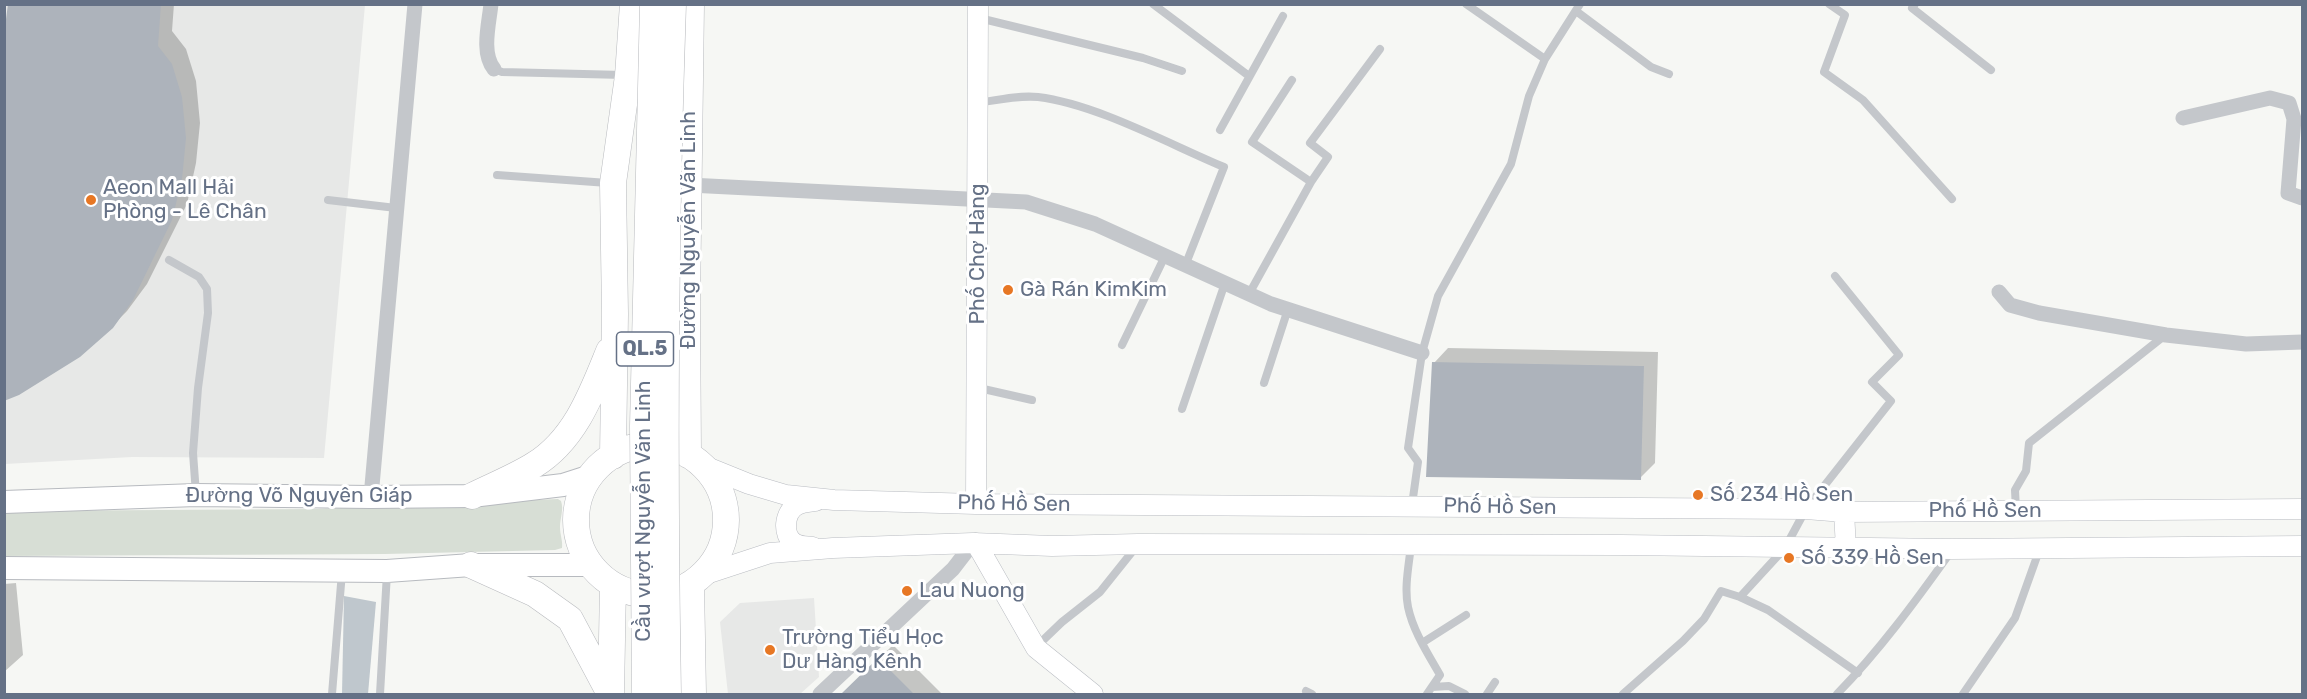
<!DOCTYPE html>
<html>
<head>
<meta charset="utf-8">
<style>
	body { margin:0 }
	#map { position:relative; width:2307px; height:699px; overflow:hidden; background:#f6f7f4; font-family:Rubik,sans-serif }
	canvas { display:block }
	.frame { position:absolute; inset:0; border:6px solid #657186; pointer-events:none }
</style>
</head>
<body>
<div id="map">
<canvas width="2307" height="699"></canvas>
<div class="frame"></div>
</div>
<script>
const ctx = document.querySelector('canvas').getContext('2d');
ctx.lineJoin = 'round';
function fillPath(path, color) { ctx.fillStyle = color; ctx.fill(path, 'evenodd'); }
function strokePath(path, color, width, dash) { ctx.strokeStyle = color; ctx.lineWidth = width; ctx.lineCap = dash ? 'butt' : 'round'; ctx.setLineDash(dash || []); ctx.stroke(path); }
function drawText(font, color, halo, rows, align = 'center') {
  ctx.font = font + ' Rubik,sans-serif'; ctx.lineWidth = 6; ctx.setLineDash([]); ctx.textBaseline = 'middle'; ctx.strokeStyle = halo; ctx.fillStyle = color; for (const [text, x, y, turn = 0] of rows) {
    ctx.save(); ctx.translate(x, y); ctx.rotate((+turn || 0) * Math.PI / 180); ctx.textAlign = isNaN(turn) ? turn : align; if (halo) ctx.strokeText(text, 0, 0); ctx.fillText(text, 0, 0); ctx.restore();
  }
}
fillPath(new Path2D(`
	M5 5H365L324 458 132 457 5 464Z
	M814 598 819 677 800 694H728L720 622 740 603Z`), '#e7e8e7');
fillPath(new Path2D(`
	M558 499 561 501C564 510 560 518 560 527 560 535 563 541 562 548L555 550 385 554 5 556V511L317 509Z`), '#d7ded5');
fillPath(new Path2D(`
	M344 596 376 602 368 694H342Z`), '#bfc7cd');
fillPath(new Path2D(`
	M10 4H174L172 31 186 49 196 81 200 123 196 163 187 204 147 284 127 311 112 326Z
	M1448 348 1658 352 1655 463 1640 478 1434 363Z
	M16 583 23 655 4 672V584Z
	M893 645 942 694H843Z`), '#0003');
fillPath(new Path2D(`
	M8 4H161L158 46 172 64 182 97 186 138 182 179 172 220 133 300 113 328 80 357 19 395 4 401V34Z
	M1432 362 1644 366 1641 480 1426 477Z
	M878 658 914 694H841Z`), '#adb3bb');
const secondary = new Path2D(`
	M702 465 749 484 786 495 834 500 976 504 1806 509 1844 512 2302 509
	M976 504 978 4
	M1844 512 1846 548
	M976 543 1036 648 1093 694
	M813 547C807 546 800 547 794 543 782 535 784 512 797 505 803 502 810 502 816 501
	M703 575 770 553 833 548 973 543 1052 546 1138 544 1621 545 1952 549 2302 546`);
const primary = new Path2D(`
	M4 502 196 495 371 497 472 496 563 485 591 476
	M4 568 387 571 471 565H591`);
const highway = new Path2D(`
	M576 520a75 75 0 1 1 150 0a75 75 0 1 1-150 0Z
	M688 455 687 303 691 4
	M613 456 615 314 613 183 628 76 633 4
	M472 496C492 486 515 477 534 465 575 440 592 393 609 351
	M471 565 535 594 570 619 610 694
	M691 584 693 694
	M611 694 613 585`);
strokePath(secondary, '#b9bcc2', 21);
strokePath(primary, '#b7babf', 24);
strokePath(highway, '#b7b9bd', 27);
strokePath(new Path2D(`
	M1153 4 1249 76
	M1466 4 1545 59
	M1829 4 1845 15 1824 72 1863 100 1952 199
	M1915 4 1912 8 1991 70
	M1576 11 1651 67 1669 74
	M979 18 1143 58 1182 71
	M494 69 502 72 624 75
	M978 103C997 100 1019 95 1038 97 1096 104 1169 144 1224 167L1185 266
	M1220 130 1283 16
	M497 175 608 183
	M1311 182 1328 157 1310 143 1380 49
	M328 200 396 208
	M169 260 199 277 207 289 208 313 198 388 193 453 196 494
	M1249 294 1311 182 1252 142 1292 80
	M1122 345 1165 256
	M1264 383 1288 309
	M979 388 1032 400
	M1182 409 1225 283
	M1412 505 1418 462 1408 448 1422 353 1438 296 1511 164 1529 96 1545 59 1580 4
	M2016 510 2015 490 2026 471 2029 443 2164 336
	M1411 545C1409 565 1404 587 1408 607 1413 631 1428 654 1440 675L1427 694
	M1740 597 1768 610 1858 673
	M1422 643 1466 615
	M1037 646 1062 622 1100 592 1136 547
	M1432 687 1449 686 1465 694
	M1306 691 1312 694
	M332 694 342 572
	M380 694 387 573
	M1487 694 1495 682
	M1623 694 1683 641 1704 619 1721 591 1740 597 1785 548 1806 509 1891 401 1872 382 1899 355 1835 276
	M1837 694C1879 651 1915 602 1950 553
	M1963 694 2015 618 2040 548`), '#c4c7cb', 8);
strokePath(new Path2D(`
	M491 4C489 24 481 53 494 69
	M2183 118 2270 98 2289 103 2294 119 2288 193 2302 198
	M689 185 1026 202 1095 224 1271 304 1422 353
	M1999 292 2010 305 2039 313 2166 335 2246 344 2302 342
	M371 497 415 4
	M820 694 953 569 973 543`), '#c4c7cb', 15);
strokePath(secondary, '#fff', 20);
strokePath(primary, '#fff', 22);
strokePath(highway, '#fff', 26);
const highwayBridge = new Path2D(`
	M645 694 643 426 653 4
	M668 694C664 464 665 234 673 4`);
strokePath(highwayBridge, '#b7b9bd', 27, []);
strokePath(highwayBridge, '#fff', 26);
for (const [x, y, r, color] of [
	[91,200,6,"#e77724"],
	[1008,290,6,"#e77724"],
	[1698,495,6,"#e77724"],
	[1789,558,6,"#e77724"],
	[907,591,6,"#e77724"],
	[770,650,6,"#e77724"]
]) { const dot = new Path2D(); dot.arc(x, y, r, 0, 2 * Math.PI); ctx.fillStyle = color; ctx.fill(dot); strokePath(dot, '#fff', 2); }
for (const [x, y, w] of [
	[645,349,57]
]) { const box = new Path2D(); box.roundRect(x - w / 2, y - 17, w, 34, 4.5); ctx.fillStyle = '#fff'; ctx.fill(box); strokePath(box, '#657186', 1.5); }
drawText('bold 20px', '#657186', null, [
	["QL.5",645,349]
]);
drawText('21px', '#657186', '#fff', [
	["Aeon Mall Hải",103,188],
	["Phòng - Lê Chân",103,212],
	["Gà Rán KimKim",1020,290],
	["Số 234 Hồ Sen",1710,495],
	["Số 339 Hồ Sen",1801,558],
	["Lau Nuong",919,591],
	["Trường Tiểu Học",782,638],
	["Dư Hàng Kênh",782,662]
], 'left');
drawText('21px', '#657186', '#fff', [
	["Đường Nguyễn Văn Linh",689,230,-90],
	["Phố Chợ Hàng",978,254,-90],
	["Đường Võ Nguyên Giáp",299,496],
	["Phố Hồ Sen",1014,504,1],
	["Phố Hồ Sen",1500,507,1],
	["Cầu vượt Nguyễn Văn Linh",644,511,-90],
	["Phố Hồ Sen",1985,511]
]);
</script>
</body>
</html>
